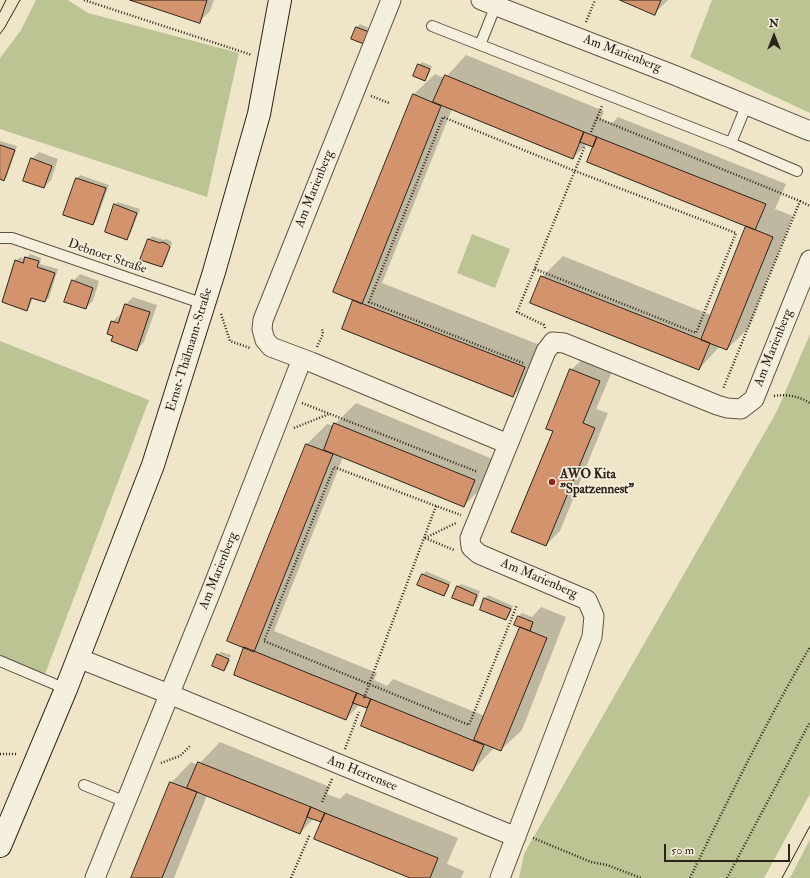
<!DOCTYPE html>
<html>
<head>
<meta charset="utf-8">
<style>
	body { margin:0 }
	#map { position:relative; width:810px; height:878px; overflow:hidden; background:#efe6ca; font-family:"IM FELL Double Pica",serif }
	canvas { display:block }
	.north { position:absolute; left:754px; top:16px; width:40px; height:40px; -webkit-text-stroke:3px #f5efdd; paint-order:stroke; rotate:0deg; font-size:11px; font-weight:700; line-height:16px; text-align:center; color:#2d2318 }
	.north::after { content:''; display:block; margin:auto; width:14px; height:18px; background:#2d2318; clip-path:polygon(50% 0,100% 100%,50% 72%,0 100%) }
	.scale { position:absolute; left:664px; top:844px; width:126px; height:18px; box-sizing:border-box; border:2px solid #2d2318; border-top:0; padding-left:5px; font-size:12px; line-height:14px; white-space:nowrap; color:#2d2318; -webkit-text-stroke:3px #f5efdd; paint-order:stroke }
</style>
</head>
<body>
<div id="map">
<canvas width="810" height="878"></canvas>
<div class="north">N</div>
<div class="scale">50 m</div>
</div>
<script>
const ctx = document.querySelector('canvas').getContext('2d');
ctx.lineJoin = 'round';
function fillPath(path, color) { ctx.fillStyle = color; ctx.fill(path, 'evenodd'); }
function strokePath(path, color, width, dash) { ctx.strokeStyle = color; ctx.lineWidth = width; ctx.lineCap = dash ? 'butt' : 'round'; ctx.setLineDash(dash || []); ctx.stroke(path); }
function drawText(font, color, halo, rows, align = 'center') {
  ctx.font = font + ' "IM FELL Double Pica",serif'; ctx.lineWidth = 3.5; ctx.setLineDash([]); ctx.textBaseline = 'middle'; ctx.strokeStyle = halo; ctx.fillStyle = color; for (const [text, x, y, turn = 0] of rows) {
    ctx.save(); ctx.translate(x, y); ctx.rotate((+turn || 0) * Math.PI / 180); ctx.textAlign = isNaN(turn) ? turn : align; if (halo) ctx.strokeText(text, 0, 0); ctx.fillText(text, 0, 0); ctx.restore();
  }
}
fillPath(new Path2D(`
	M36 0H68L88 13 239 53 207 197 0 129V58L21 30Z
	M712 0H810V113L690 57Z
	M472 234 510 249 495 288 457 273Z
	M810 334V794L764 878H519L524 854 777 411Z
	M0 341 149 400 42 682 0 665Z
	M810 839V878H790Z`), '#bcc494');
fillPath(new Path2D(`
	M133 0H214L210 11 199 22Z
	M623 0H668L655 13Z
	M360 24 371 29 364 43 357 27Z
	M466 55 604 111 601 119 612 123 618 117 786 184 775 209 793 216 748 329 727 349 720 346 699 369 542 277 563 256 711 315 747 225 587 144 573 158 452 109 382 283 545 347 533 375 513 396 355 299 334 291 414 94 435 74 445 78Z
	M422 62 432 66 428 76 425 80 419 65Z
	M0 141 17 146 7 176 4 179 0 178Z
	M39 152 58 159 51 180 44 187 32 159Z
	M80 175 109 185 96 221 93 224 65 214 77 178Z
	M118 202 140 209 130 235 127 239 115 205Z
	M152 236 164 240 166 239 171 241 172 243 165 263 162 266 149 239Z
	M30 254 41 258 40 264 58 269 49 298 45 301 33 297 30 306 27 310 16 261 20 257 26 259Z
	M80 274 99 281 93 301 85 308 73 281Z
	M133 297 157 305 144 342 137 349 115 335 112 322 119 315H122L126 304Z
	M586 356 614 367 596 409 608 413 560 531 546 545 554 431 571 370Z
	M356 403 495 460 484 485 464 506 343 457 274 631 377 673 374 680 387 686 393 679 485 716 522 627 516 625 519 616 522 613 532 617 541 607 566 617 522 730 501 750 494 748 473 770 371 703 367 707 360 704 346 719 245 647 307 444 327 424 334 426 335 424Z
	M426 571 451 582 447 592 444 595 423 575Z
	M461 584 480 591 476 602 472 605 457 587Z
	M488 595 513 606 509 616 506 619 481 609 485 598Z
	M221 652 231 655 230 658 219 654Z
	M218 656 230 660 227 667 224 670Z
	M220 742 330 787 327 794 340 799 346 793 458 838 447 864 464 871 461 878H412L323 821 314 818 300 833 207 795 174 878H132L171 783 191 762 198 765Z`), '#0003');
const building = new Path2D(`
	M130 0H207L200 23Z
	M620 0H661L655 15Z
	M356 27 369 32 364 44 351 39Z
	M418 64 430 69 425 81 413 76Z
	M445 75 584 132 573 159 433 102Z
	M413 94 441 106 362 304 333 292Z
	M584 132 597 137 593 147 580 142Z
	M597 137 766 204 755 230 587 162Z
	M0 145 15 150 4 181 0 179Z
	M31 158 52 166 44 188 23 181Z
	M76 178 106 188 93 225 63 215Z
	M114 204 137 213 127 240 105 232Z
	M746 226 773 237 727 350 701 340Z
	M148 239 160 243 162 242 167 244 170 247 162 267 140 260Z
	M25 257 39 261 37 267 55 273 45 302 31 298 27 311 2 302 15 260 23 263Z
	M541 276 710 343 699 370 530 303Z
	M72 280 93 288 86 309 64 302Z
	M353 300 525 367 513 397 342 329Z
	M125 304 150 312 137 351 111 341 113 336 107 334 111 321 118 323Z
	M570 369 600 381 583 423 595 428 546 546 511 532 553 431 546 429Z
	M334 423 475 480 464 507 324 450Z
	M306 444 333 454 254 652 227 641Z
	M422 574 449 585 444 596 417 585Z
	M457 586 477 595 473 606 452 598Z
	M484 598 511 609 506 620 480 610Z
	M518 616 533 622 530 631 514 625Z
	M520 627 547 638 501 751 474 740Z
	M244 647 357 693 346 720 234 675Z
	M217 654 229 659 224 671 212 666Z
	M357 693 371 699 367 708 353 703Z
	M371 699 484 745 473 771 361 726Z
	M198 762 311 807 300 834 187 788Z
	M170 782 197 792 162 878H131Z
	M311 807 325 813 321 822 307 817Z
	M325 813 438 858 430 878H410L314 839Z`);
fillPath(building, '#d3946d');
strokePath(building, '#2d2318', 1);
const service = new Path2D(`
	M432 26 731 143 797 171
	M480 45 496 5
	M731 143 747 104
	M0 238H12L204 304
	M0 661 66 689
	M84 785 126 802`);
const minor = new Path2D(`
	M391 0 263 320 262 329 265 340 271 347 311 362 508 444
	M481 0 674 75 810 131
	M78 658 169 694 516 837
	M95 878 212 589 302 359
	M500 878 592 637 594 616 587 600 479 554 471 547 470 538 477 521 546 351 553 342 564 343 717 405 727 408 741 409 754 399 810 260`);
const secondary = new Path2D(`
	M0 846 66 689 153 465 214 272 259 114 280 0`);
strokePath(service, '#5e5444', 12);
strokePath(minor, '#5e5444', 21);
strokePath(secondary, '#2d2318', 24);
strokePath(new Path2D(`
	M84 0 252 55
	M586 22 595 0
	M371 96 389 103
	M597 118 800 201 723 389
	M591 132 602 106
	M800 201 810 206
	M221 314 230 341 250 348
	M545 328 544 325 517 312 585 146
	M317 347 323 334 322 329
	M523 363 369 302 443 117 575 171 736 233 696 333 535 269
	M774 396C788 394 798 396 810 403
	M302 403 478 472
	M294 428 329 414
	M436 506 334 467 264 641 469 725 517 605
	M425 538 454 550
	M425 538 456 523
	M364 698 436 506 461 515
	M345 749 359 712
	M0 754H17
	M161 763 180 756 190 746
	M322 802 332 779
	M533 838 591 862 607 865 641 878
	M291 878 310 834
	M690 878C728 800 766 722 810 647
	M727 878 810 722`), '#2d2318', 2.5, [1, 2]);
strokePath(service, '#f5efdd', 10);
strokePath(minor, '#f5efdd', 19);
strokePath(secondary, '#f5efdd', 22);
strokePath(new Path2D(`
	M0 12 6 0
	M0 34 5 27 20 0
	M782 878 810 826`), '#2d2318', 1);
for (const [x, y, r, color] of [
	[552,482,4,"#8f2418"]
]) { const dot = new Path2D(); dot.arc(x, y, r, 0, 2 * Math.PI); ctx.fillStyle = color; ctx.fill(dot); strokePath(dot, '#f5efdd', 1.5); }
drawText('13px', '#2d2318', '#f5efdd', [
	["Am Marienberg",622,54,21],
	["Am Marienberg",315,189,-68],
	["Debnoer Straße",107,257,19],
	["Am Marienberg",774,348,-68],
	["Ernst-Thälmann-Straße",190,350,-73],
	["Am Marienberg",219,571,-68],
	["Am Marienberg",539,579,23],
	["Am Herrensee",362,774,22]
]);
drawText('bold 13px', '#2d2318', '#f5efdd', [
	["AWO Kita",560,475],
	["\"Spatzennest\"",560,490]
], 'left');
</script>
</body>
</html>
